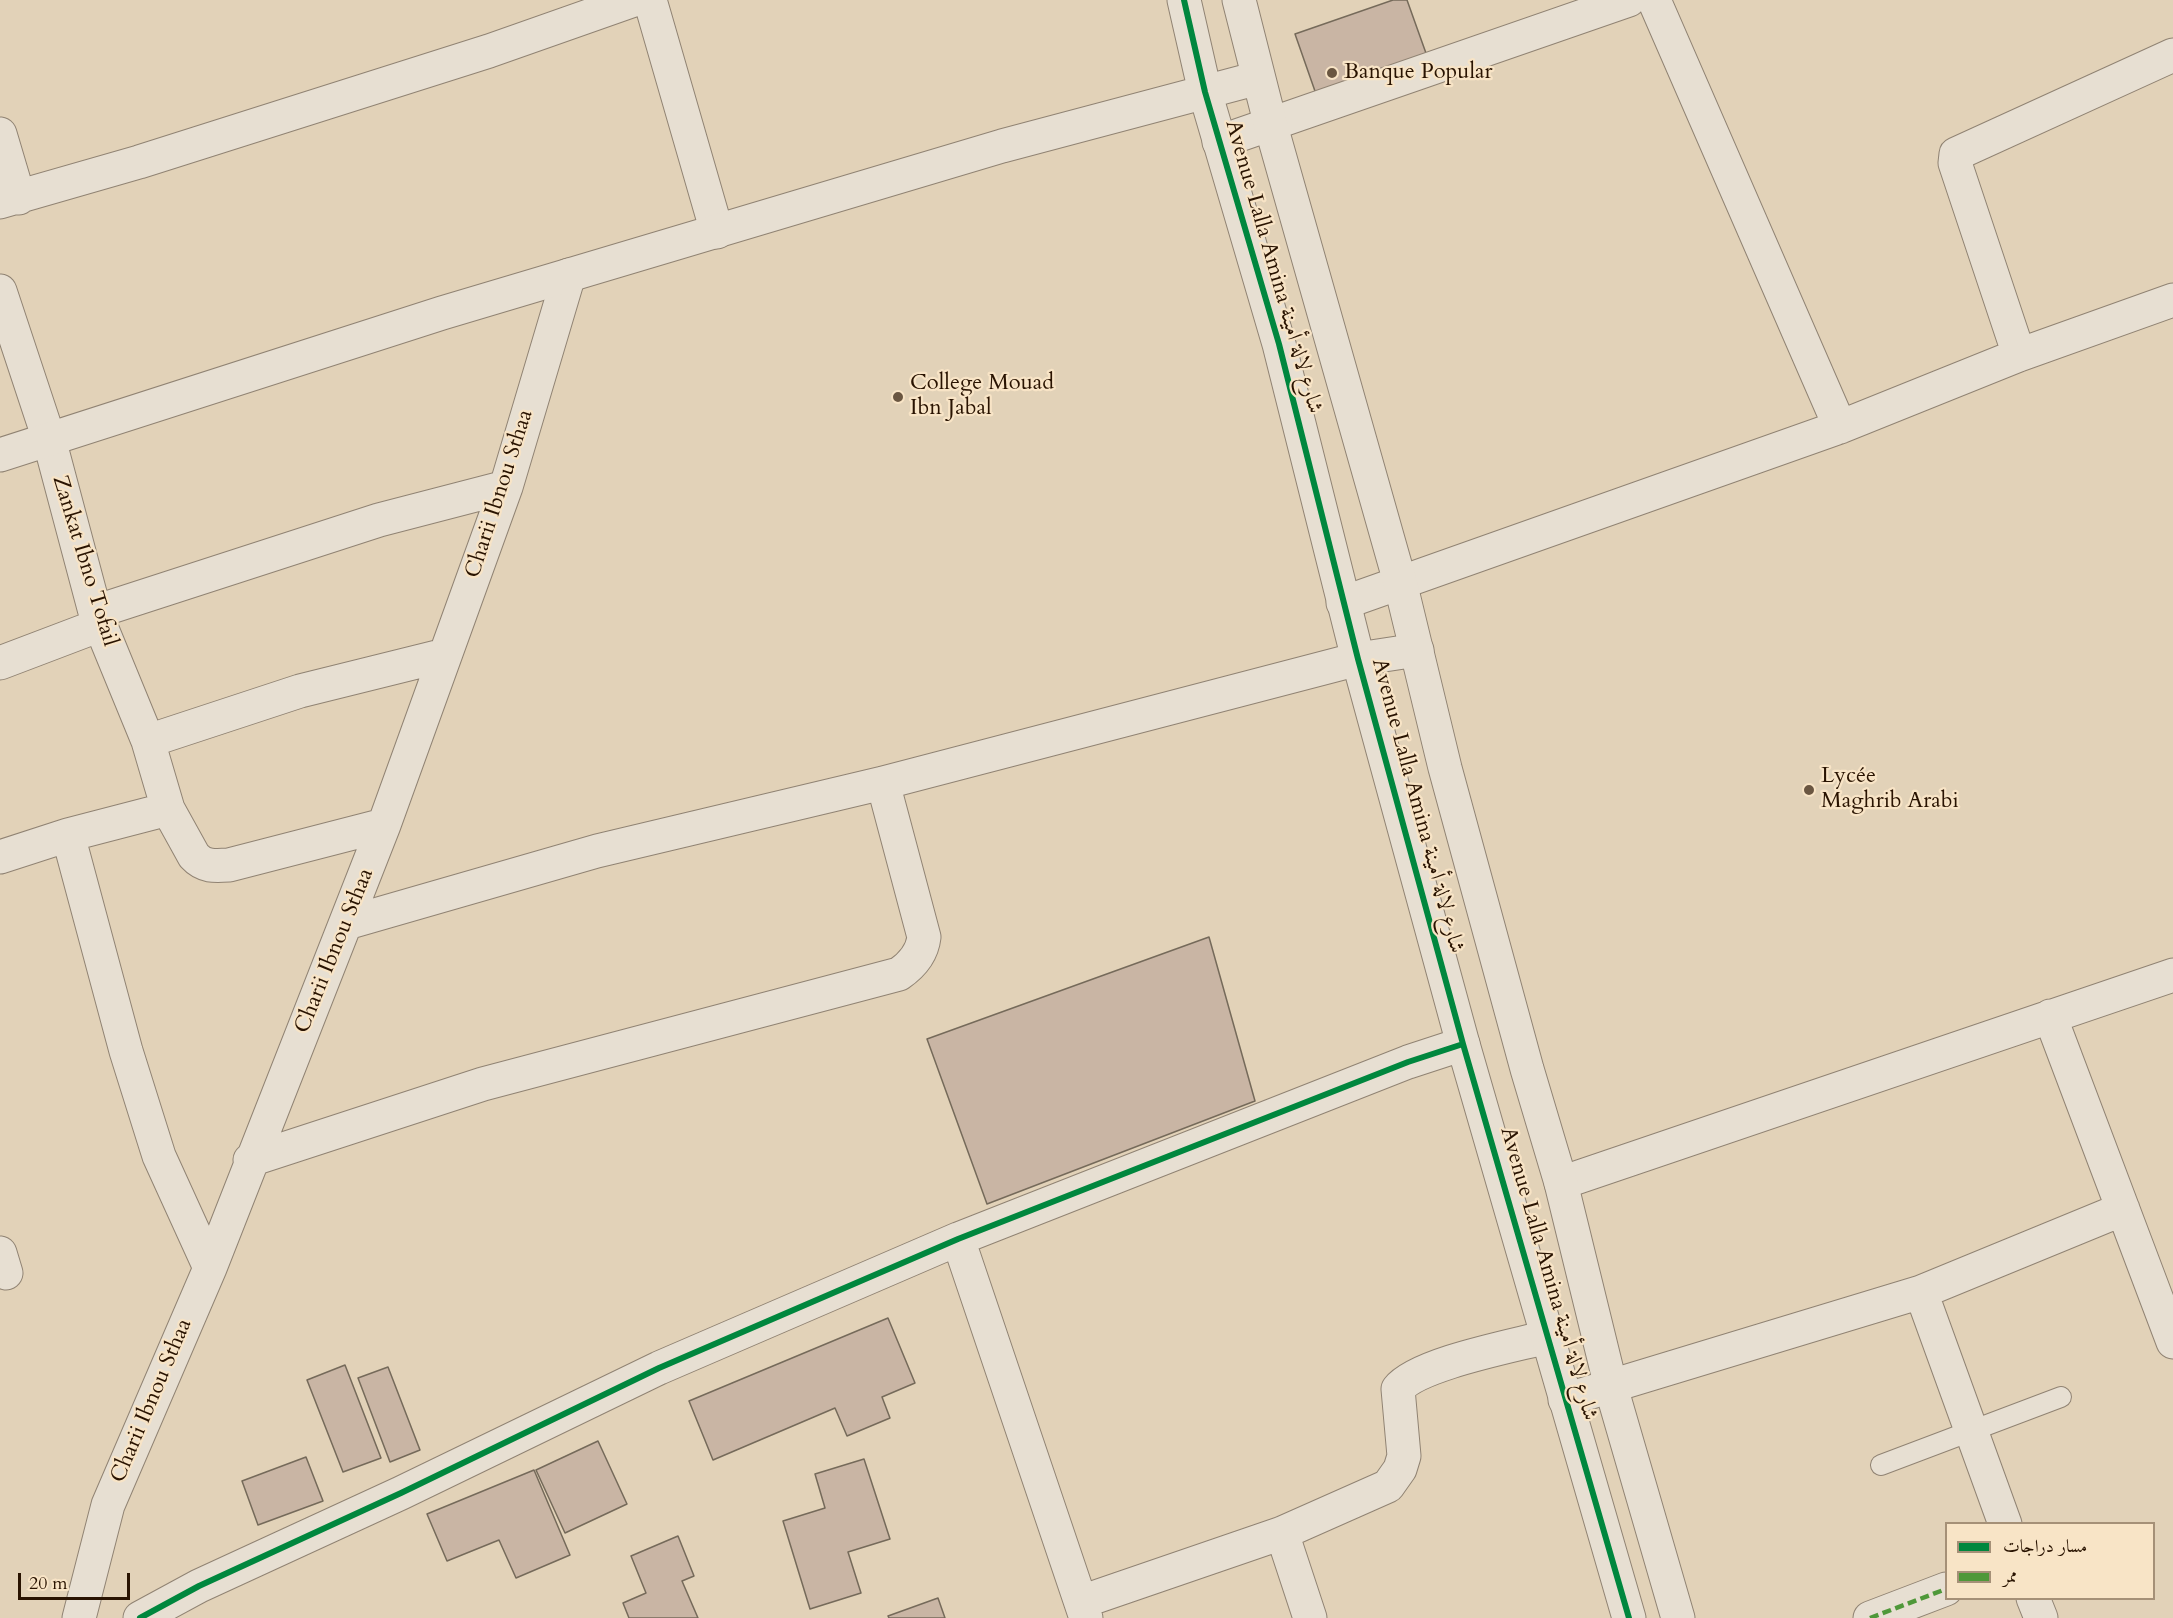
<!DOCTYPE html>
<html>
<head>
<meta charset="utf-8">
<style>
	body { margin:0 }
	#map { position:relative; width:2173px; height:1618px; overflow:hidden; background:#e2d2b8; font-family:Cardo,Amiri,serif }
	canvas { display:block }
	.legend { position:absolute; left:1945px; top:1522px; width:210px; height:78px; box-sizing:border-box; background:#f8e4c6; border:2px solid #a59077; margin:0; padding:8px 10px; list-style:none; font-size:18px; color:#291301 }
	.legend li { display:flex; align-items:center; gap:12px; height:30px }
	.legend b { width:30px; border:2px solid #a59077 }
	.scale { position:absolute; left:18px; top:1573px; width:112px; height:27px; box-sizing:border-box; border:3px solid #291301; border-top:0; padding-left:8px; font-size:18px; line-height:21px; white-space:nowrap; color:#291301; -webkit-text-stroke:4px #f8e4c6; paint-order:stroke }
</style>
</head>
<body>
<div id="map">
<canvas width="2173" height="1618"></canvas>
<ul class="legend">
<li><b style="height:8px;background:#00873e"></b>مسار دراجات</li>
<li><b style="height:8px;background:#4f9839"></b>ممر</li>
</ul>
<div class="scale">20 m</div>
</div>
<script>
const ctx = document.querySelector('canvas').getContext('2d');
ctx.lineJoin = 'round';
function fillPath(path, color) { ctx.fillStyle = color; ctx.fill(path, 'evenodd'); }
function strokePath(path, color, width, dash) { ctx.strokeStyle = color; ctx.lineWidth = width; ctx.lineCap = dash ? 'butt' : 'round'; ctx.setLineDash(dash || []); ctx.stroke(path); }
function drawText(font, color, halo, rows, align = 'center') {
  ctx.font = font + ' Cardo,Amiri,serif'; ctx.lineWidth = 4.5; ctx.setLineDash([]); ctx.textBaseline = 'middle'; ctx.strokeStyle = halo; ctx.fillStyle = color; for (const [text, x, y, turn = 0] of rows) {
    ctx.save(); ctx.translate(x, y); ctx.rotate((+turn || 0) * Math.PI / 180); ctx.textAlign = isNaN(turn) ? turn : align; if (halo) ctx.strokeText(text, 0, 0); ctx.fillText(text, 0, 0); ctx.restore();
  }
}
const building = new Path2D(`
	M1393 0H1407L1427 56 1316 94 1295 34Z
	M1209 937 1255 1101 987 1204 927 1039Z
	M888 1318 915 1383 882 1397 890 1418 847 1436 835 1408 713 1460 689 1401Z
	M345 1365 381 1458 343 1472 307 1380Z
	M388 1367 420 1450 390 1462 358 1378Z
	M598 1441 627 1504 565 1533 536 1470Z
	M306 1457 323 1501 258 1525 242 1481Z
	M864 1459 890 1539 848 1552 861 1593 810 1609 783 1521 825 1508 815 1474Z
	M534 1470 570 1555 516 1578 499 1540 447 1561 427 1514Z
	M678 1536 694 1576 682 1581 698 1618H629L623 1603 646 1593 631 1556Z
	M938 1598 945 1618H889L888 1616Z`);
fillPath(building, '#c9b5a4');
strokePath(building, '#756a5a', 1.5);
const service = new Path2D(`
	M1881 1465 2061 1397`);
const minor = new Path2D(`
	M650 0 717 232
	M1654 0 1840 427
	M0 134 19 198
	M1219 142 1629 0
	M0 202 139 162 489 51 634 0
	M0 291 49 439 95 612 148 741 168 809 194 856C204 867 215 866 229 865L384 825
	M2019 355 1955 163 1956 154 2173 55
	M1343 603 1840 427 2019 355 2173 300
	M95 612 379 520 506 487
	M0 663 100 625
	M148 741 300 691 445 655
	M68 835 126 1051 159 1156 210 1268
	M0 857 68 835 168 809
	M347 923 597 851 883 783 1358 659 1417 650
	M2050 1016 2173 1342
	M250 1160 483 1084 899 974C912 965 922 954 924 937L883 783
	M1561 1183 2173 975
	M958 1239 1086 1618
	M0 1253 6 1273
	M1921 1292 2005 1524
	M1565 1400 1921 1292 2123 1209
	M1282 1533 1310 1618
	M2033 1598 2041 1618
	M1081 1602 1282 1533 1388 1486 1400 1469 1404 1456 1398 1389C1417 1364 1513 1346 1547 1337
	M79 1618 108 1505 210 1268 384 825 506 487 569 275
	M140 1618 199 1586 401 1493 659 1368 958 1239 1408 1062 1463 1044
	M1870 1618 1946 1589`);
const tertiary = new Path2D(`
	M1184 0 1205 92 1279 344 1358 659 1463 1044 1629 1618
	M1239 0 1271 126 1400 582 1445 768 1527 1069 1561 1183 1611 1387 1678 1618
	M0 455 442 313 1002 146 1258 78`);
strokePath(service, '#908373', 22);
strokePath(minor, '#908373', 35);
strokePath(tertiary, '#908373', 35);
strokePath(service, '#e7dfd2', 20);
strokePath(minor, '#e7dfd2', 33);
strokePath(tertiary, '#e7dfd2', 33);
strokePath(new Path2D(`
	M1870 1618 1946 1589`), '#4f9839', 4.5, [9, 4.5]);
strokePath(new Path2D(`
	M1184 0 1205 92 1279 344 1358 659 1463 1044 1629 1618
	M140 1618 199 1586 401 1493 659 1368 958 1239 1408 1062 1463 1044`), '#00873e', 6);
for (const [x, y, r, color] of [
	[1332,73,6,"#6a5641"],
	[898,397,6,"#6a5641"],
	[1809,790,6,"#6a5641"]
]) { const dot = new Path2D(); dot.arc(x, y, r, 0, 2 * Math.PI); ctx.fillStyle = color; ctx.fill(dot); strokePath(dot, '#f8e4c6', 2); }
drawText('22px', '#291301', '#f8e4c6', [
	["Banque Popular",1344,73],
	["College Mouad",910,384],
	["Ibn Jabal",910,409],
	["Lycée",1821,777],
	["Maghrib Arabi",1821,802]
], 'left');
drawText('22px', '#291301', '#f8e4c6', [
	["Avenue Lalla Amina شارع لالة أمينة",1273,267,74],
	["Charii Ibnou Sthaa",500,494,-72],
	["Zankat Ibno Tofail",84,561,73],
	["Avenue Lalla Amina شارع لالة أمينة",1417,806,75],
	["Charii Ibnou Sthaa",335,951,-68],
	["Avenue Lalla Amina شارع لالة أمينة",1548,1274,74],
	["Charii Ibnou Sthaa",152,1401,-67]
]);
</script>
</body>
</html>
